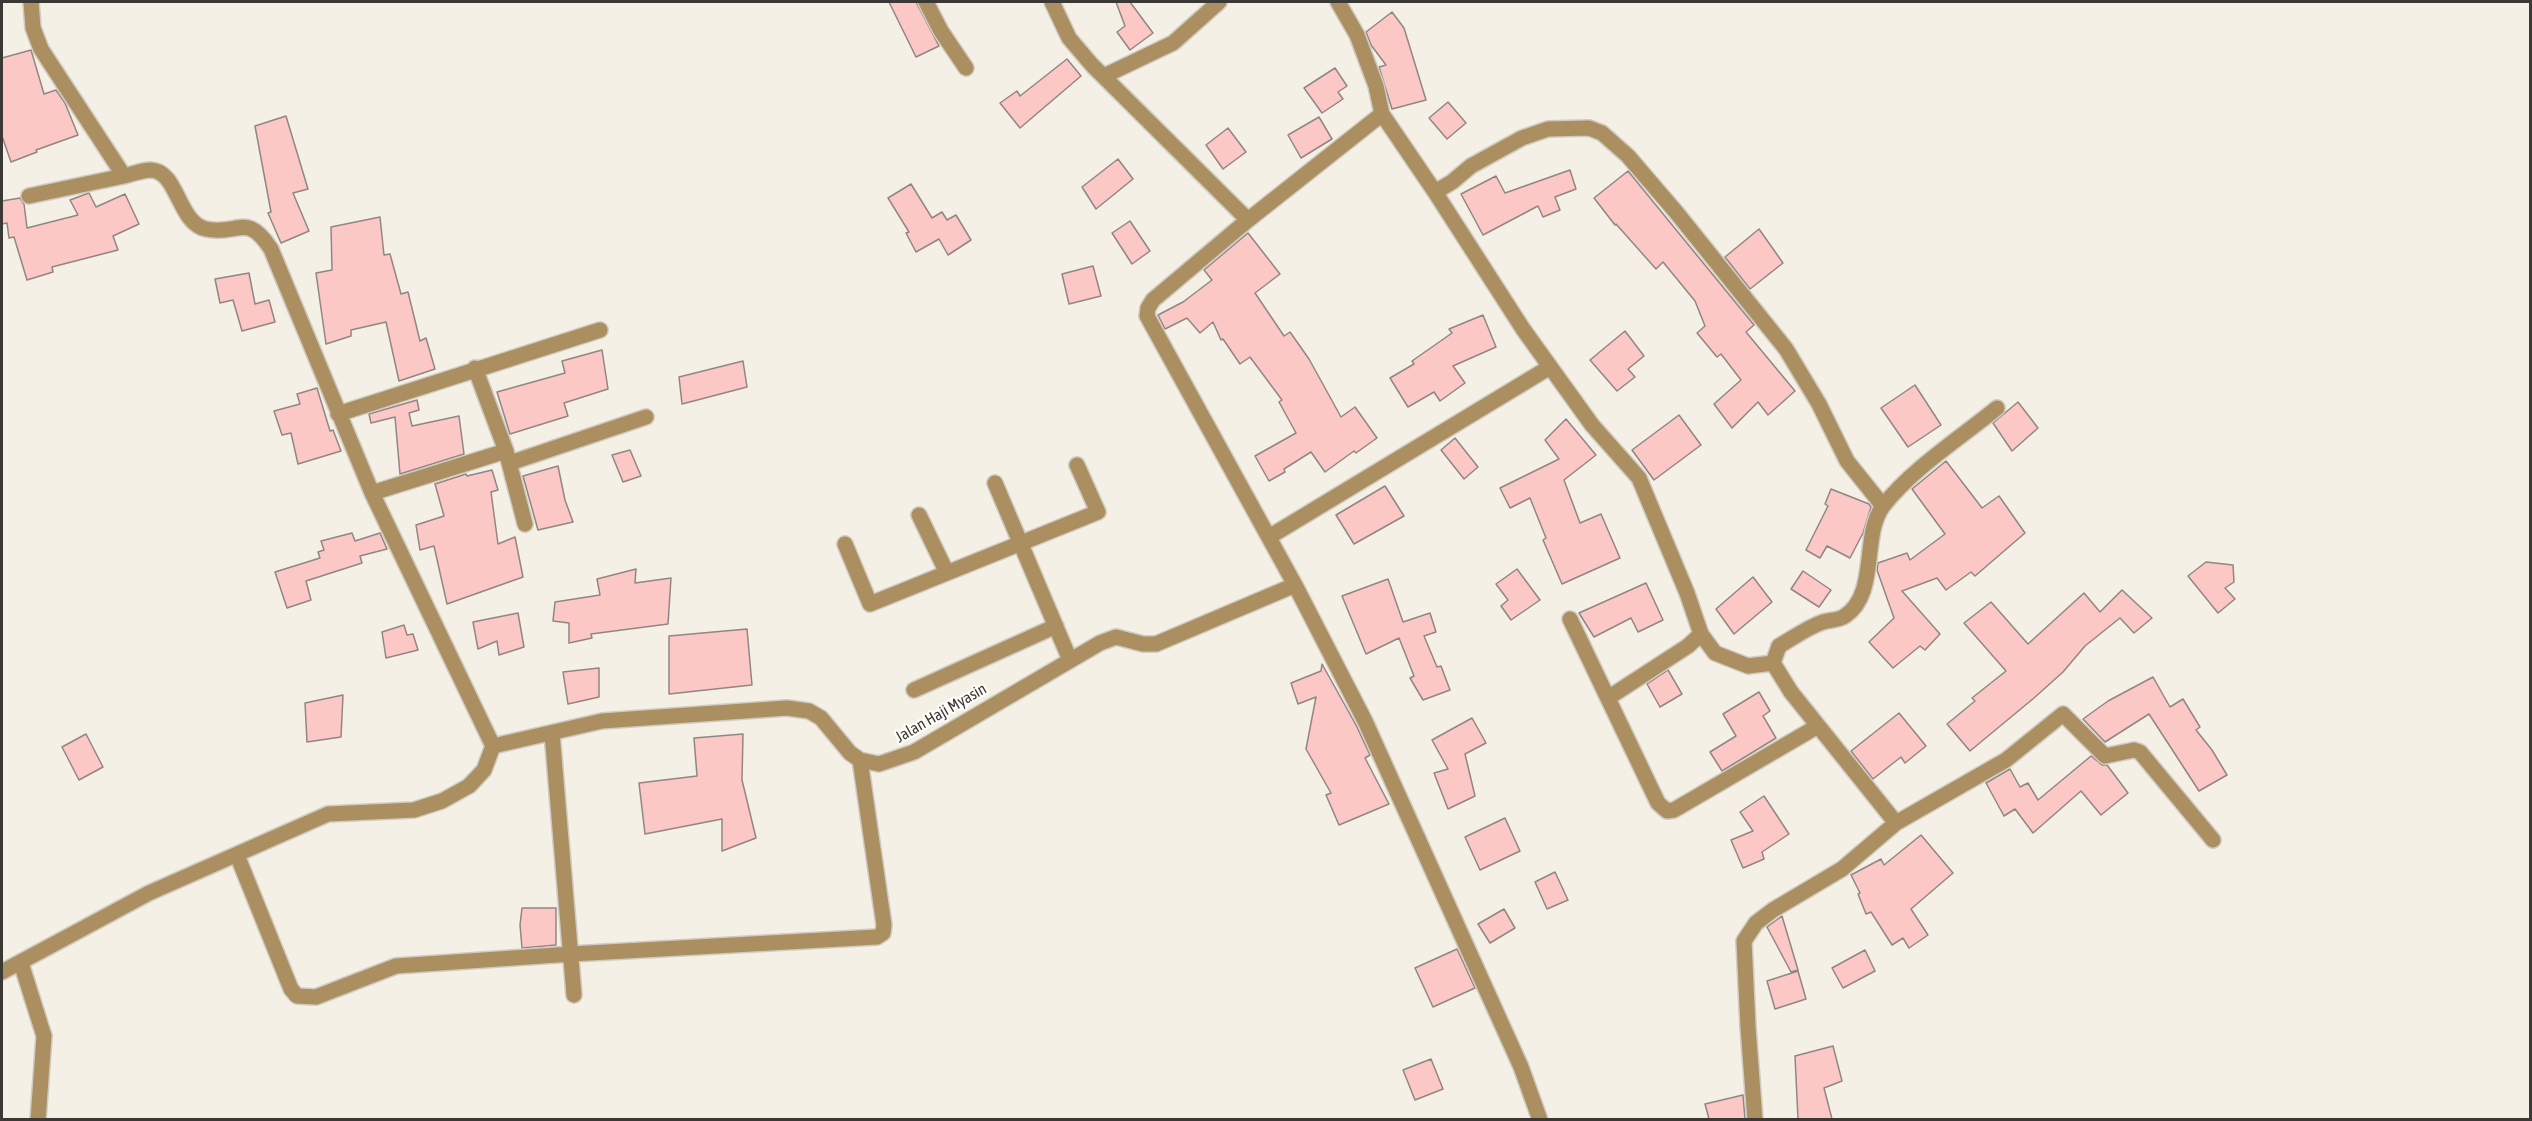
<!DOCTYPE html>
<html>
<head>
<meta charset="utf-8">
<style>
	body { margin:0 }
	#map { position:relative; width:2532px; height:1121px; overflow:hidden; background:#f4f0e5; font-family:"Asap Condensed",sans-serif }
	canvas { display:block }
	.frame { position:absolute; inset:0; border:3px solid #3b3935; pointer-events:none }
</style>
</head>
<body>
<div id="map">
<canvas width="2532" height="1121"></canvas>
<div class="frame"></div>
</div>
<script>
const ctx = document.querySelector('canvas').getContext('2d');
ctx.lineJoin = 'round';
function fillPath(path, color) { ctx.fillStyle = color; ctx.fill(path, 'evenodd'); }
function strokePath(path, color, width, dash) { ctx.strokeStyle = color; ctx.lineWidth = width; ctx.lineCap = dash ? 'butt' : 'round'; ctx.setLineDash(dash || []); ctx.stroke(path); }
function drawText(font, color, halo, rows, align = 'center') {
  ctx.font = font + ' "Asap Condensed",sans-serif'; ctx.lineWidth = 4.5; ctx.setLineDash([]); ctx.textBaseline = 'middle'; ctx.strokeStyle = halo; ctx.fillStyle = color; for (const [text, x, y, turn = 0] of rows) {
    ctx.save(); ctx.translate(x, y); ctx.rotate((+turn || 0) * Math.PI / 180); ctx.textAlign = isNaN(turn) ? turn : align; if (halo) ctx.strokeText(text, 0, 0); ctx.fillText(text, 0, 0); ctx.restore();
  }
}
const building = new Path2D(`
	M889 2H916L939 46 916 57Z
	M1116 2H1130L1153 33 1130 50 1117 32 1125 26Z
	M1392 12 1404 28 1426 100 1392 109 1379 67 1386 65 1371 45 1366 32Z
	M31 50 44 94 56 90 65 103 78 135 36 150 37 152 11 162 2 136V58Z
	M1067 59 1081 76 1020 128 1000 103 1017 91 1020 96Z
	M1335 68 1347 86 1338 92 1343 99 1322 113 1304 88Z
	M1448 102 1466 123 1447 139 1429 118Z
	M286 116 308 189 293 193 309 231 281 243 268 213 271 212 255 126Z
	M1319 117 1332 139 1301 158 1288 135Z
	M1228 128 1246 152 1223 169 1206 145Z
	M1118 159 1133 179 1096 209 1082 187Z
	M1570 170 1576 189 1555 197 1560 210 1543 217 1538 206 1483 235 1461 194 1496 176 1505 193Z
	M1628 171 1754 325 1746 332 1795 391 1768 415 1758 402 1732 428 1714 404 1741 380 1721 354 1717 357 1697 333 1705 326 1695 301 1663 262 1656 269 1616 224 1615 225 1594 198Z
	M911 184 932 218 942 212 947 220 956 215 971 240 948 255 939 239 916 252 906 233 909 232 888 198Z
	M89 193 96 207 125 194 139 224 113 236 118 250 52 267 53 272 27 280 14 237 9 238 7 223 2 224V201L20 198 24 204 27 228 78 215 70 200Z
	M380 217 384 255 390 254 401 294 408 292 420 341 426 338 435 369 399 381 386 322 351 330V336L326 344 316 273 332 270 331 227Z
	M1130 221 1150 251 1132 264 1112 233Z
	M1759 229 1783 263 1750 289 1725 257Z
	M1248 233 1280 274 1255 293 1284 336 1290 332 1309 359 1341 417 1355 407 1377 438 1356 453 1354 451 1325 472 1311 452 1284 469 1285 472 1269 481 1255 456 1296 433 1279 402 1282 400 1250 357 1240 364 1223 339 1221 340 1213 322 1200 333 1187 318 1165 329 1158 315 1183 302 1212 280 1204 270Z
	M1093 266 1101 296 1069 304 1062 274Z
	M249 273 255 304 269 300 275 322 242 331 233 300 220 303 215 279Z
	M1483 315 1496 347 1453 366 1465 383 1440 401 1434 392 1408 407 1390 378 1414 364 1412 361 1452 333 1449 329Z
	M1625 331 1644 356 1628 369 1635 377 1617 391 1590 360Z
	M602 350 608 389 564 403 568 416 510 434 497 392 565 373 562 361Z
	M743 361 747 387 682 404 679 377Z
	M1915 385 1941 425 1908 447 1881 408Z
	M317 388 330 431 333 430 341 451 298 464 291 433 282 435 274 411 300 404 297 394Z
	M417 400 419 410 409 413 412 426 459 416 464 454 400 474 395 417 371 423 369 414Z
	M2018 402 2038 428 2012 451 1993 423Z
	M1679 415 1701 445 1654 480 1632 450Z
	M1566 419 1596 455 1564 480 1580 523 1601 514 1620 558 1562 584 1543 540 1546 538 1530 498 1510 508 1500 488 1559 459 1545 440Z
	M1455 438 1478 467 1464 479 1441 450Z
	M630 450 641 476 623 482 612 455Z
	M1946 461 1982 508 1999 496 2025 533 1975 576 1971 572 1946 590 1937 578 1902 591 1940 634 1925 650 1920 646 1893 668 1869 642 1894 618 1877 570 1878 563 1907 553 1910 560 1945 534 1912 489Z
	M558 466 565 500 573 522 538 530 523 476Z
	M492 470 498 490 491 492 498 544 515 537 523 577 447 604 434 546 420 550 416 525 444 516 435 484 466 474 467 476Z
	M1385 486 1404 516 1354 544 1336 515Z
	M1831 489 1869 504 1871 507 1863 533 1850 558 1827 546 1820 558 1806 550 1828 506 1825 504Z
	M352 533 355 541 380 533 387 549 360 556 362 563 306 581 311 600 287 608 275 572 320 558 318 552 324 550 321 541Z
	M2206 562 2233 565 2234 582 2225 588 2235 599 2218 613 2188 576Z
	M636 569 635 583 671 578 668 624 591 634 592 638 569 643V623L553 621 555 602 600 595 597 579Z
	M1517 569 1540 600 1511 620 1501 606 1508 600 1496 584Z
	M1803 571 1831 590 1819 607 1791 589Z
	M1753 577 1772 602 1734 634 1716 609Z
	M1388 579 1403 622 1430 613 1436 632 1424 636 1437 667 1441 666 1450 690 1423 700 1410 678 1414 676 1399 638 1366 654 1342 596Z
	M1646 583 1663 620 1638 632 1631 618 1594 637 1579 613Z
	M2122 590 2152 618 2134 633 2120 618 2085 646 2063 672 2034 698 1970 751 1947 724 1975 701 1972 698 2006 671 1964 623 1991 602 2028 644 2084 593 2100 612Z
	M518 613 524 647 499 655 497 641 478 649 473 622Z
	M404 625 407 635 413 634 418 650 386 658 382 632Z
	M747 629 752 685 669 694V636Z
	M1322 664 1356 725 1370 755 1365 758 1389 804 1339 825 1326 795 1331 793 1306 749 1316 697 1298 704 1291 683 1321 671Z
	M599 668V697L568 704 563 672Z
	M1668 670 1682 694 1660 707 1647 684Z
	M2153 677 2170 707 2183 699 2200 727 2196 730 2212 750 2227 775 2199 791 2149 714 2105 742 2083 719 2108 701Z
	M1759 692 1770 711 1763 716 1776 738 1722 771 1710 752 1736 736 1723 714Z
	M343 695 341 737 307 742 305 703Z
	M1899 713 1926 746 1905 763 1901 757 1873 779 1851 751Z
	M1472 718 1486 743 1465 754 1475 796 1448 809 1434 773 1448 769 1432 740Z
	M86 734 103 767 79 780 62 747Z
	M743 734 742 780 756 838 722 851V819L645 834 639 783 697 776 694 738Z
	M2091 756 2102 765H2107L2128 793 2101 815 2081 791 2033 833 2015 809 2004 816 1986 783 2010 769 2020 787 2028 783 2038 800Z
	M1764 796 1789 834 1762 852 1764 859 1743 868 1731 840 1753 831 1740 812Z
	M1505 818 1520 851 1480 870 1465 837Z
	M1921 835 1953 873 1911 909 1928 935 1909 948 1903 938 1892 945 1871 912 1866 914 1858 894 1860 893 1851 875 1881 859 1884 865Z
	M1555 872 1568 900 1547 909 1535 882Z
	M522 908H556V945L522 948 520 925Z
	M1504 909 1515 928 1490 943 1478 924Z
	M1782 916 1798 970 1791 972 1767 927Z
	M1457 949 1475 988 1433 1007 1415 968Z
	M1865 950 1875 971 1843 988 1832 968Z
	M1798 971 1806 999 1775 1009 1767 981Z
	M1833 1046 1842 1081 1824 1088 1832 1119H1798L1795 1056Z
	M1431 1059 1443 1089 1415 1100 1403 1070Z
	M1743 1095 1745 1119H1709L1705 1104Z`);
fillPath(building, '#fbc8c6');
strokePath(building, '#928584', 1.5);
const minor = new Path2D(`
	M926 2 941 31 966 68
	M1052 2 1069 38 1092 65 1248 220 1153 300 1148 308 1147 316 1295 585 1365 721 1521 1067 1540 1120
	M1338 2 1357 35 1376 86 1382 114 1435 192 1452 182 1471 166 1522 138 1548 129 1589 128 1602 133 1628 156 1676 212 1786 349 1819 404 1847 461 1883 506
	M1104 76 1173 43 1219 2
	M1435 192 1523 329 1592 425 1639 478 1687 593 1701 634 1688 646 1608 698
	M29 196 124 176
	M1248 220 1382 114
	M475 368 506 451 525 524
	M338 414 600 330
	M510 463 646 417
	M995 483 1070 660
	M372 493 506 451
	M919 515 947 573
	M1269 537 1550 367
	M845 544 870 604 1098 512 1077 465
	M1570 619 1658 803 1667 811 1674 810 1818 726
	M1701 634 1715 653 1748 666 1773 663
	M914 690 1056 626
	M552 733 574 995
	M493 746 602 721 787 708 809 711 821 718 850 753 860 760 879 764 914 752 1100 643 1116 637 1143 644H1156L1295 585
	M1896 823 1791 692 1773 663 1779 646C1793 638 1808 627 1823 622 1830 620 1840 620 1845 616 1879 593 1861 536 1883 506 1912 469 1960 438 1997 408
	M237 855 291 989 297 996 316 997 396 966 571 954 877 937 883 933 884 925 860 760
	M21 963 44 1036 38 1120
	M2 972 149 893 328 814 414 810 442 801 469 786 484 770 493 746 372 493 271 249C246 211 239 236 206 229 178 223 178 171 151 170 143 170 132 174 124 176L41 49 33 28 31 2
	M1755 1120 1748 1027 1744 941 1756 923 1773 910 1842 869 1896 823 2006 760 2063 714 2105 756 2134 750 2140 752 2213 840`);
strokePath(minor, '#cfcbc2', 18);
strokePath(minor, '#ac8f61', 15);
drawText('16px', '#3b3935', '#fffdf9', [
	["Jalan Haji Myasin",941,713,-30]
]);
</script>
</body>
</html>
